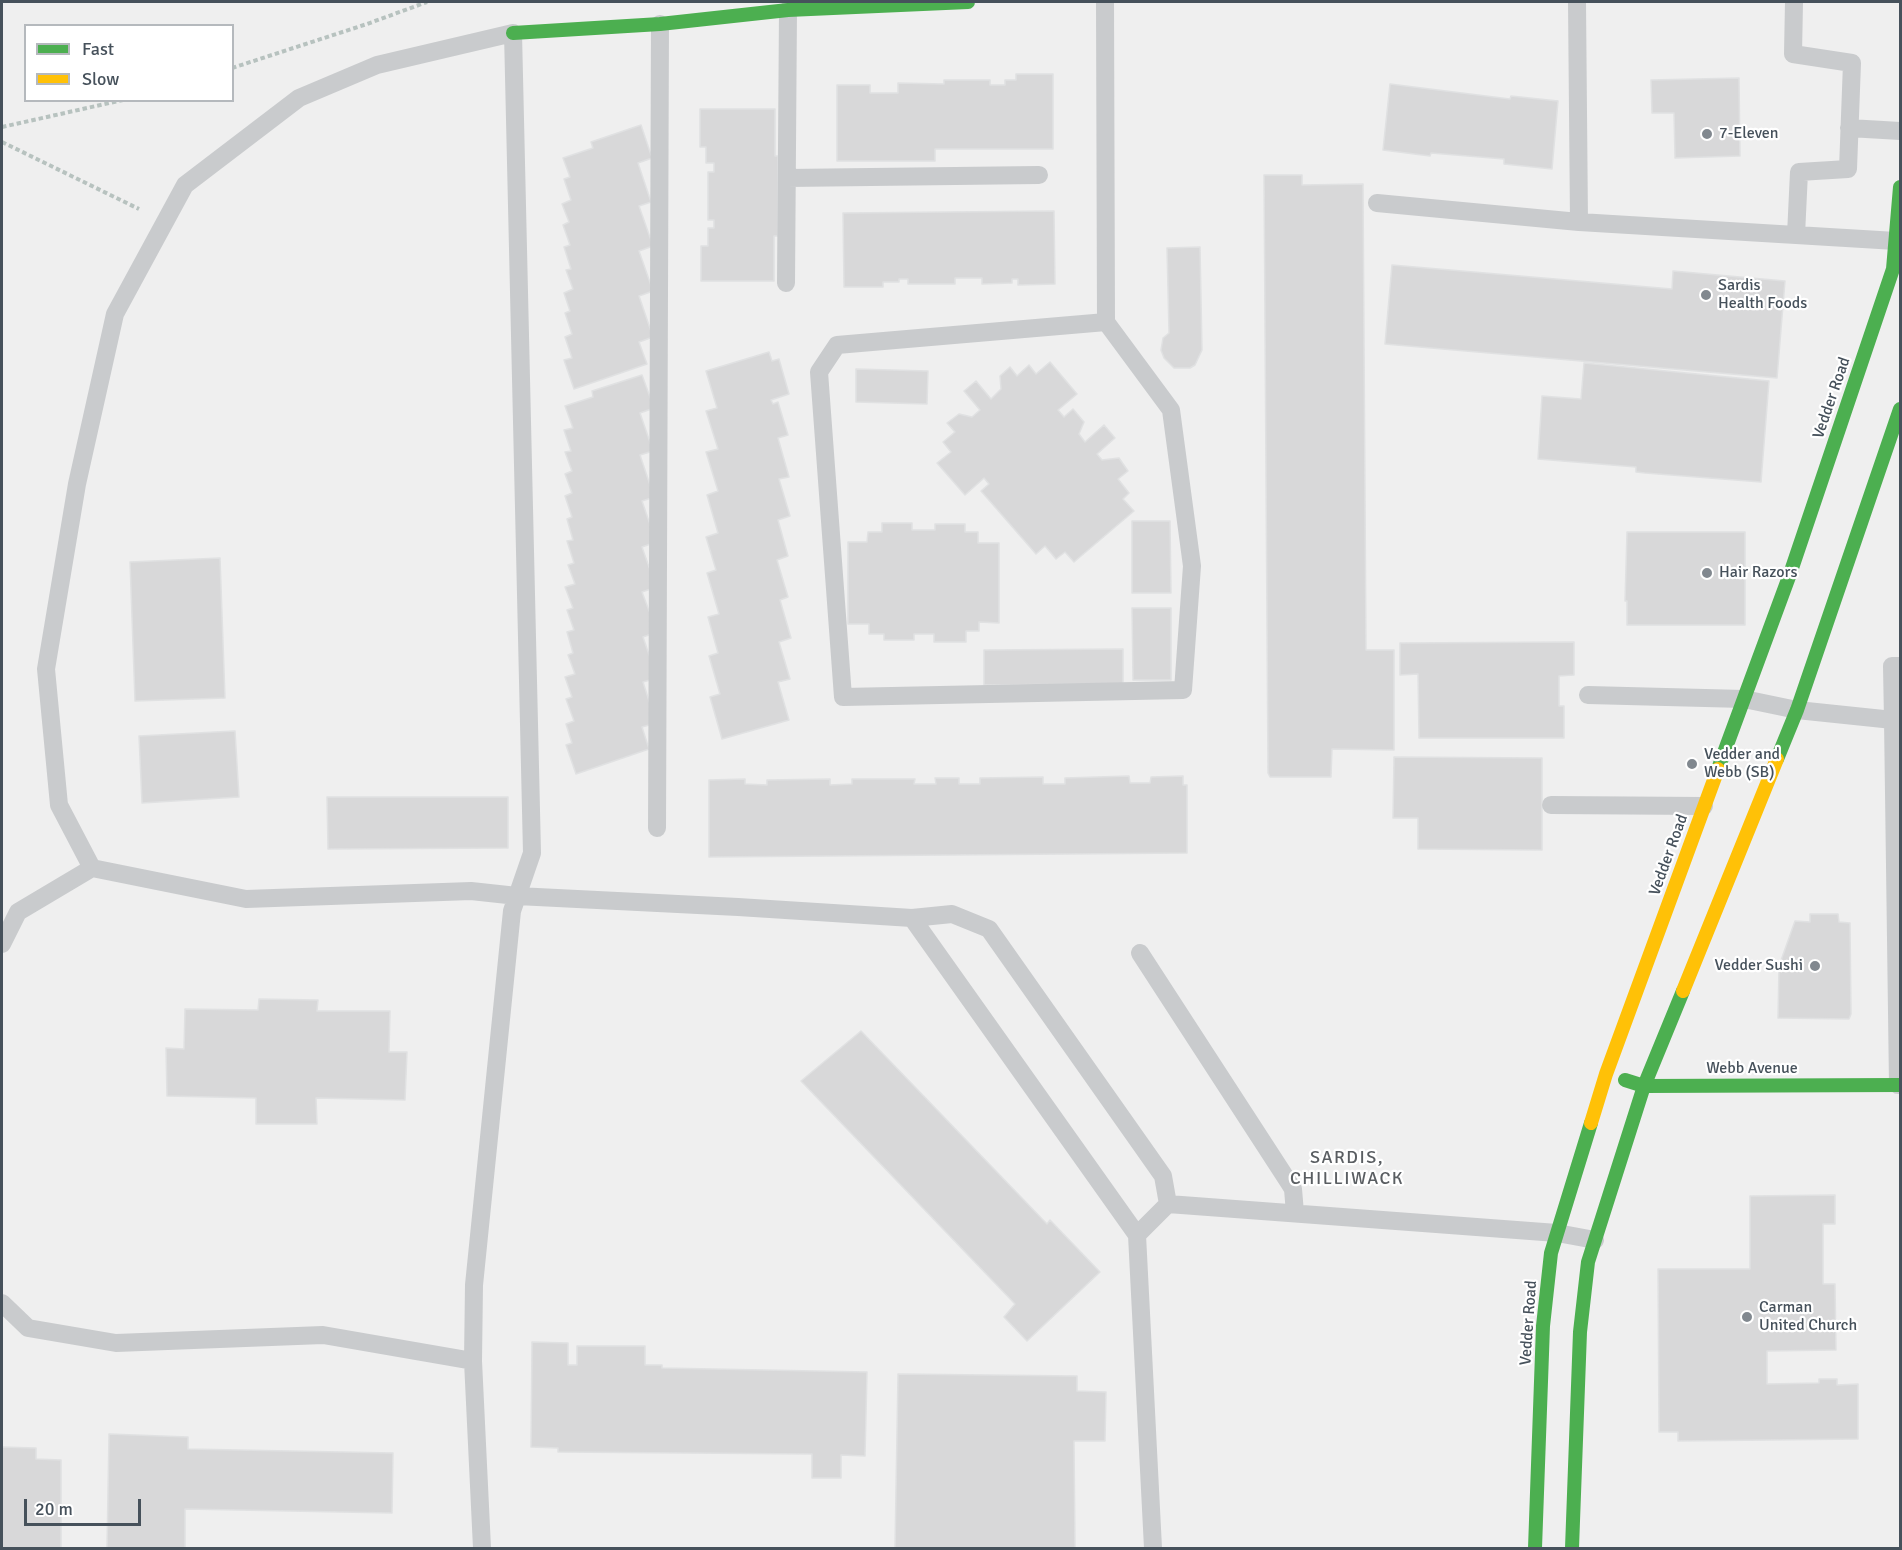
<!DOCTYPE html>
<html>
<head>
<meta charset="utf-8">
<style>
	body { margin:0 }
	#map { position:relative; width:1902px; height:1550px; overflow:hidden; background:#efefef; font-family:Signika,sans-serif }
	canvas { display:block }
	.frame { position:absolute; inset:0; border:3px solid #46515b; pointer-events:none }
	.legend { position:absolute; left:24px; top:24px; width:210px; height:78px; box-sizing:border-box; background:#fff; border:2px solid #b5b9bd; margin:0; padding:8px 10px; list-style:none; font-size:18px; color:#46515b }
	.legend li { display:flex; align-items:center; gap:12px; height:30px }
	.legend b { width:30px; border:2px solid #b5b9bd }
	.scale { position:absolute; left:24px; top:1499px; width:117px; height:27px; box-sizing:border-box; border:3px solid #46515b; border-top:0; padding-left:8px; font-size:18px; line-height:21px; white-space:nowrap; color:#46515b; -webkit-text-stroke:4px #fff; paint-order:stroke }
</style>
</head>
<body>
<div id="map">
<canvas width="1902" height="1550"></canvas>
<div class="frame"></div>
<ul class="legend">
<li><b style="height:8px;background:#4caf50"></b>Fast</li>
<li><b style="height:8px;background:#ffc107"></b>Slow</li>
</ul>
<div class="scale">20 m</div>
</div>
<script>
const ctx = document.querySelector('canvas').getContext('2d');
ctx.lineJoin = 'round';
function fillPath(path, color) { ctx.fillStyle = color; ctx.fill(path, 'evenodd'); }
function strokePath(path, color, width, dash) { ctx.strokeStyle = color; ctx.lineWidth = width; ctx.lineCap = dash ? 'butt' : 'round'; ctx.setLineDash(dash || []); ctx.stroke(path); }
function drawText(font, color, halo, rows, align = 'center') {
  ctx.font = font + ' Signika,sans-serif'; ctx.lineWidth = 4.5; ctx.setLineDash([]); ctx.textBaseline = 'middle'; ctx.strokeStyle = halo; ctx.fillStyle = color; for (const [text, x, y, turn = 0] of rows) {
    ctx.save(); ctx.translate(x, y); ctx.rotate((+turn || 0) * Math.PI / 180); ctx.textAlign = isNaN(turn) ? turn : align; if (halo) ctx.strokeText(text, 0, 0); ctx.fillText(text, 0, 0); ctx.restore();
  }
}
const building = new Path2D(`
	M1016 74H1053V149H935V161H837V85H870V93H898V83L944 84V80H990V85H1005V80H1016Z
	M1739 78 1740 156 1675 158 1674 113H1652L1651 80Z
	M1390 84 1510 99 1511 96 1558 101 1552 169 1504 164V159L1431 153 1430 156 1383 150Z
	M700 109H775V156H778V236H774V281H701V246H708V228H714V220H708V172H714V163H706V147H700Z
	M641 125 652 158 638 163 651 202 639 206 653 246 639 251 653 291 639 296 653 337 639 342 647 364 574 389 564 360 572 358 565 337 572 334 565 313 570 311 564 293 573 289 566 270 571 269 564 247 570 245 563 225 569 222 562 204 571 200 564 179 570 177 563 158 593 148 591 142Z
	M1264 175H1302V185L1363 184 1366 650H1394V750L1332 749 1331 777H1270L1268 773Z
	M1054 211 1055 284 1018 285V279H1012V283L982 284V278H955V284H908V279H899V282H883V287H844L843 213Z
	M1200 247 1202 350 1195 365 1190 368H1174L1164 358 1161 350 1163 338 1169 333 1167 248Z
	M1392 265 1672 289 1673 271 1785 281 1777 378 1385 344Z
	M769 352 772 361 779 359 789 394 771 400 773 404 778 402 788 435 778 438 789 477 779 479 790 516 778 520 788 556 777 560 788 597 780 600 791 638 779 642 790 679 778 682 789 720 722 739 710 697 720 694 709 656 718 653 708 617 719 614 707 573 716 570 706 537 718 533 707 495 718 491 706 452 718 449 706 411 717 408 706 371Z
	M1050 362 1077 394 1058 410 1064 417 1073 409 1084 422 1079 434 1085 442 1104 425 1115 438 1097 454 1102 460 1119 458 1128 471 1118 479 1129 493 1123 499 1134 511 1074 562 1065 552 1056 559 1045 546 1036 554 981 491 989 484 984 478 965 495 937 463 951 452 943 442 955 432 947 423 959 414 972 417 980 410 964 391 976 381 991 399 1001 389 1000 376 1010 367 1017 376 1029 365 1036 374Z
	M1584 363 1769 381 1761 482 1645 473 1636 472V467L1538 459 1542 396 1581 399Z
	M856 369 928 371 927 404 856 402Z
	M642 375 654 408 640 413 653 451 640 455 654 497 642 501 656 542 642 547 656 587 642 592 657 632 643 637 657 678 643 682 656 723 642 727 649 749 576 774 566 745 572 743 566 724 574 721 566 699 572 697 565 677 575 674 568 655 573 653 567 632 574 630 567 610 573 608 565 587 575 584 568 565 574 563 567 541 573 540 567 519 572 517 565 496 572 493 565 474 572 471 565 452 571 451 564 430 573 428 565 406 593 397 592 391Z
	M1132 521H1170L1171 593H1132Z
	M882 523H912V530H935V524H965V532H978V543H999V623L979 622V631H966V642H934V634H914V640H884V634H869V624H848V542H867L868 532H882Z
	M1627 532H1745V625H1627V601H1625Z
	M220 558 225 698 135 701 130 562Z
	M1132 608H1171V680H1133Z
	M1574 642V675L1559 676V706H1564V738H1419L1418 674 1400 675V643Z
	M1123 649V684L984 685V650Z
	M235 731 239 797 142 803 139 736Z
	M1394 757 1542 758V850L1418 849V818H1393Z
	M1129 776 1130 783H1150L1151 777 1183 776V785H1187V853L709 857V780L745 779V784L767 785V780L830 779V785L852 784V779H915L914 784H936L935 778H959V784H980V778L1043 777V784H1065V778Z
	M327 797H508V848L328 849Z
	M1810 914H1838L1839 922 1850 923 1851 1014 1849 1019 1778 1018 1779 966 1795 921 1810 922Z
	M259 999 318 1000 317 1011H390L389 1052H407L405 1100 316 1098 317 1124H256V1098L167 1096 166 1048 184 1049 185 1009 258 1010Z
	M861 1031 1047 1224 1050 1220 1100 1272 1027 1341 1004 1317 1015 1304 801 1081Z
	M1835 1195V1224H1823V1284H1835L1836 1350 1767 1351V1384L1819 1383V1379H1837V1385L1858 1384V1439L1678 1441V1432H1659L1658 1269H1750V1196Z
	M532 1342 568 1343V1365H577V1346H645V1365H662V1368L867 1372 865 1456 841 1455V1478H812V1454L558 1452V1448L531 1447Z
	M898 1374 1077 1376V1391L1106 1392 1105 1441H1074L1075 1548H895Z
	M109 1434 188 1437V1449L393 1453 392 1513 185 1509V1548H107Z
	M2 1447 36 1448V1459L61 1460V1548H2Z`);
fillPath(building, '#d8d8d9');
strokePath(building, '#e0e1e2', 1.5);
strokePath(new Path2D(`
	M232 68 367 24 427 2
	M2 127 123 100
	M2 142 139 209`), '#b7c2bf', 4, [4.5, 3]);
strokePath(new Path2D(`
	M1105 2 1106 322 1171 410 1192 566 1183 690 843 697 819 372 837 345 1106 322
	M1794 2 1793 54 1852 63 1848 169 1799 172 1796 235
	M1849 128 1900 131
	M787 178 1039 175
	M1377 203 1579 222 1577 2
	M1579 222 1896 241
	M786 283 788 10
	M1588 695 1744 699 1797 710 1893 720 1892 666H1900
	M1893 720 1898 1085
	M1551 805 1704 806
	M657 828 660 24
	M912 918 952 914 989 929 1163 1176 1168 1204 1137 1235
	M2 944 18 912 92 868
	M1140 953 1288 1181 1293 1189 1295 1213
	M1168 1204 1557 1233 1595 1240
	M2 1303 28 1328 116 1343 323 1335 473 1361
	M482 1548 473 1361 474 1285 512 911 532 853 513 33 377 65 299 98 185 185 115 314 77 484 46 669 59 805 92 868 246 899 471 891 517 896 738 907 912 918 1137 1235 1153 1548`), '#c9cbcd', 18);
strokePath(new Path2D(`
	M513 33 660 24 788 10 968 2
	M1777 759 1797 710 1900 409
	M1718 769 1790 574 1893 269 1900 187
	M1625 1080 1644 1086 1900 1085
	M1535 1548 1543 1326 1551 1253 1591 1123
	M1572 1548 1580 1332 1588 1262 1644 1086 1683 991`), '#4caf50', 14);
strokePath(new Path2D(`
	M1683 991 1777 759
	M1591 1123 1606 1074 1718 769`), '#ffc107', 14);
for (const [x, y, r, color] of [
	[1707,134,6,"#81888f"],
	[1706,295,6,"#81888f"],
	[1707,573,6,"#81888f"],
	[1692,764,6,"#81888f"],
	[1815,966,6,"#81888f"],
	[1747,1317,6,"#81888f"]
]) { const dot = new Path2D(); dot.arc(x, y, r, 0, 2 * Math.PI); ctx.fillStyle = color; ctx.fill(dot); strokePath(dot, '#fff', 2); }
drawText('16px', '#46515b', '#fff', [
	["7-Eleven",1719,134],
	["Sardis",1718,286],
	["Health Foods",1718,304],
	["Hair Razors",1719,573],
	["Vedder and",1704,755],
	["Webb (SB)",1704,773],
	["Vedder Sushi",1803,966,"right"],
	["Carman",1759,1308],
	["United Church",1759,1326]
], 'left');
drawText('16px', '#46515b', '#fff', [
	["Vedder Road",1832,398,-71],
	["Vedder Road",1669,855,-70],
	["Webb Avenue",1752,1069],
	["Vedder Road",1529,1323,-86]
]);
ctx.letterSpacing = '1.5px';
drawText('18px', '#5a5e62', '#fff', [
	["SARDIS,",1347,1158],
	["CHILLIWACK",1347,1179]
]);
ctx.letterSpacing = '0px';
</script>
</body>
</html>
